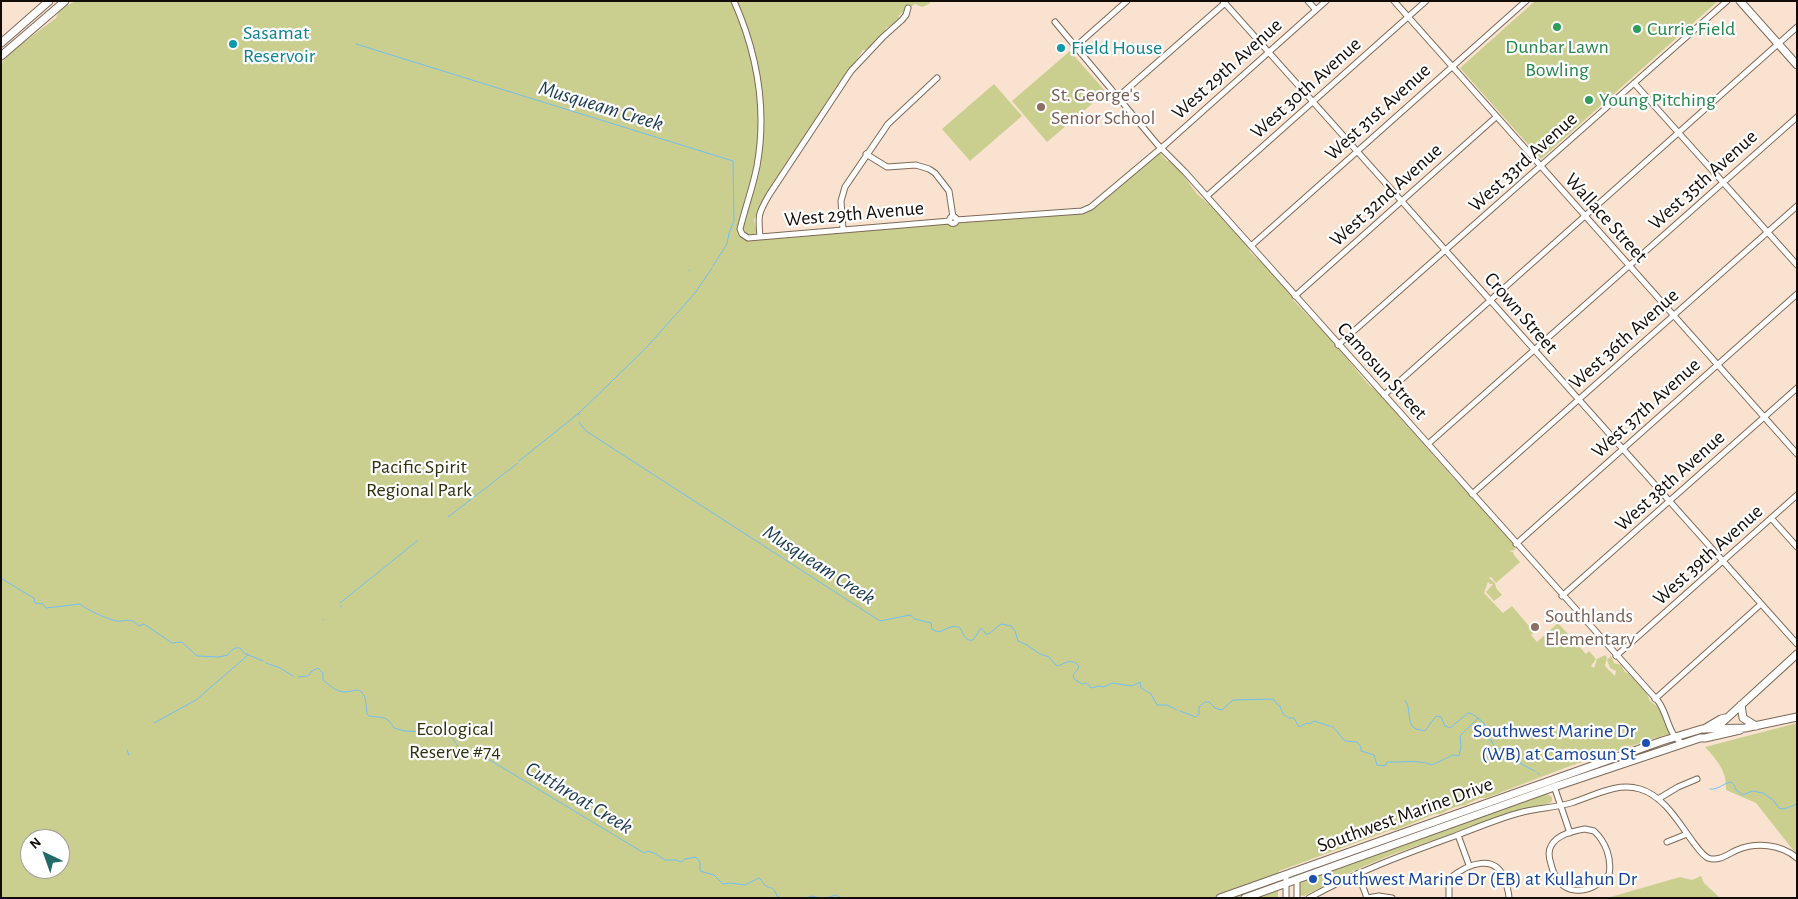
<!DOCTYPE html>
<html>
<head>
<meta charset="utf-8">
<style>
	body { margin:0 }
	#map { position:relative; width:1798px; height:899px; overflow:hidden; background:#f9e3d0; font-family:"Alegreya Sans",sans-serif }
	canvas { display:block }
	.frame { position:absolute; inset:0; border:2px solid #130c06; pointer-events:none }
	.north { position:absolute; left:20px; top:829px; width:50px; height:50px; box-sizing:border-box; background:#fff; border:1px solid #a19e9b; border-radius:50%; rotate:318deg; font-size:14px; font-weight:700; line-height:20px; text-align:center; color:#130c06 }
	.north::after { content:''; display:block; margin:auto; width:18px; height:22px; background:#216b66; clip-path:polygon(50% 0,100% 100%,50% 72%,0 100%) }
</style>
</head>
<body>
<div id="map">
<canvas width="1798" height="899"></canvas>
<div class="frame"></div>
<div class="north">N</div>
</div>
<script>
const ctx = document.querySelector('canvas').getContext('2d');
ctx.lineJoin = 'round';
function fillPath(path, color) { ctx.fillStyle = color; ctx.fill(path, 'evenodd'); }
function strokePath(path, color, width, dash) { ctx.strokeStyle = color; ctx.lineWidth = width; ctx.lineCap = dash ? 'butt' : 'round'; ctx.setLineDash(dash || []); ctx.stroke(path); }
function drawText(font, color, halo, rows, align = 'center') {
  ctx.font = font + ' "Alegreya Sans",sans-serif'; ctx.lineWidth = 4.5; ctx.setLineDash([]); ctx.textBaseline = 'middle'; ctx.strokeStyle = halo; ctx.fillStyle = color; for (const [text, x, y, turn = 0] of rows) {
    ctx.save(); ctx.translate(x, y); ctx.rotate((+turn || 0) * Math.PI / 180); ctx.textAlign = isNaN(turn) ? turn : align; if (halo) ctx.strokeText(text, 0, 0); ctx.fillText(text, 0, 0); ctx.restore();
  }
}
fillPath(new Path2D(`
	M76 1H931L929 4 922 7 915 4 898 16 900 18 899 22 886 28 885 34 869 50H863L754 220 756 229 762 236 1088 212 1160 153 1167 161H1171L1181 172 1197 194 1217 211 1227 224 1242 238 1251 253 1266 266 1287 288 1294 301 1330 338 1336 348H1339L1357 371 1370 386 1378 391 1396 413 1457 482 1464 487 1514 545 1515 550 1509 551 1513 552 1514 555 1520 562 1496 583 1491 577 1489 578 1495 583 1496 588 1502 595 1494 601 1486 592 1493 584H1490L1488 582 1484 593 1503 613 1512 606 1534 632 1531 635 1537 642 1558 623 1586 654 1589 651 1596 659 1591 666 1594 668 1597 659 1605 655 1607 657 1605 666 1615 676 1616 671 1610 668 1607 660 1611 656 1614 663 1621 665 1625 672 1628 673 1646 692 1650 701 1659 708 1666 727 1671 732 1667 736 1665 735 1570 766 1486 798H1480L1465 805 1455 807 1440 814H1435L1396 830H1391L1279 871 1278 879 1284 881 1278 883V898H1V64L8 54 56 18C59 8 68 5 76 1ZM30 839H60V869H30Z
	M1535 1H1718L1541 159 1460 68Z
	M1070 51 1106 92 1047 142 1012 101Z
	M994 84 1022 116 970 161 942 129Z
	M1797 723V855L1756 803 1726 790C1727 771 1717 760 1705 747Z
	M1547 794 1552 797V801L1550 803 1512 812 1391 855 1353 871 1304 896 1299 895V886L1302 882Z
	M1701 876 1704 883 1720 898H1607L1680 877 1692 880Z`), '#cacf90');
strokePath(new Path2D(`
	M356 44 733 161 734 221 729 233 727 244 713 266
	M689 270 690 271
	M579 415V413L645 349 695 293 712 268
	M579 422 586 431 880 621 910 615 915 619 931 623 932 629C940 635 943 629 951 627 953 626 956 627 959 627 964 632 964 642 973 640L981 628 986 634H989L998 626 1002 624 1011 626 1015 631 1018 641 1027 645 1040 654 1049 657 1057 666C1065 664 1071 657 1079 666L1078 669 1073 675 1074 679 1082 684 1087 683 1091 688 1099 686 1104 687 1112 683 1132 686 1140 682 1141 688 1151 694 1157 705H1167L1177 710
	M519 461 579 413
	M448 517 518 463
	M1 578C12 585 23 592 34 598L35 603 43 604 46 608 80 604C87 610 107 619 117 621 122 622 127 619 133 621L139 626 144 624 172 643 182 642 197 656 219 657 228 655C231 650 234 647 240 648L244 653 263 661
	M340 603 417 541
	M341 606V607
	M323 619 324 620
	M266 663 280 668 293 676
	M298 677 308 676 312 671 318 668 323 673V680C330 685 334 691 344 692 348 692 352 691 356 690 367 690 366 707 367 714L369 716C381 718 387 715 394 728L405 731 429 732 446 728 459 748 471 754H480L644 853 648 851 656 854 665 860H676L681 862 685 859 696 857 700 862V871L714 875 723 884 731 883 745 885 759 878C761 879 762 882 764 884 770 891 772 883 777 896L781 898
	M1405 700C1411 709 1407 716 1412 726L1416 729 1425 731 1436 716 1441 717 1445 726 1450 728 1468 713 1472 714 1478 718
	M1180 711 1196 717 1199 714V707L1205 702H1209L1215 708 1222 710 1233 700 1273 699 1277 704 1280 706 1283 714 1289 718H1294L1299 727 1307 723 1310 724 1314 721 1333 727 1345 741 1357 742 1361 747V751L1374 755 1377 765 1385 766 1387 762C1402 763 1417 759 1432 765L1453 755 1459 756 1461 747 1460 736 1478 718 1484 723 1485 738 1491 740 1495 748 1503 749 1509 747 1521 764 1535 771
	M154 723 196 700 248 655
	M127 750 129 755
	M1538 773 1540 775
	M1710 789C1718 790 1722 784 1731 782L1735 786V789L1743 795 1752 791 1763 793 1773 800 1779 808 1784 809 1797 804
	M806 898 812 896 820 898
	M826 898 836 895 841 898`), '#73bef2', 1);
const street = new Path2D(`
	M734 1C757 53 767 110 757 166 753 187 745 208 740 229L742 234 748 238 950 221
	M1223 1 1797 644
	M1308 1 1316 10
	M1394 1 1797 454
	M1055 22 1157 144 1185 172 1658 701C1668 714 1668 735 1682 743
	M1075 47 1127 1
	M1634 83 1797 265
	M1118 97 1225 3
	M866 154 887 167 916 165 929 169 935 173 949 191 953 217
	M1207 196 1426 1
	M949.5 220a3.5 3.5 0 1 1 7 0a3.5 3.5 0 1 1-7 0Z
	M956 220 1082 211 1091 207 1166 144 1326 1
	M843 229 841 201 845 187 888 124 937 78
	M760 237C758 215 758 214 769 195L851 71 883 37 902 20 906 15 908 8
	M1251 246 1526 1
	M1295 296 1496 117
	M1338 345 1727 1
	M1384 395 1797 27
	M1428 444 1797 117
	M1472 494 1797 206
	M1771 518 1797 547
	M1516 544 1797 294
	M1562 596 1797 388
	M1616 656 1797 495
	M1655 699 1761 604
	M1554 786 1570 833
	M1658 799 1678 787 1697 779
	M1585 829 1594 831C1606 842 1612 859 1609 875 1588 896 1559 898 1551 864 1549 858 1548 851 1551 846 1557 834 1574 831 1585 829Z
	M1458 835 1469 865
	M1667 842 1687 834
	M1358 873 1367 898
	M1286 898V874
	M1297 898V879
	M1309 898C1356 872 1405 854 1455 836 1476 828 1497 819 1519 813 1536 808 1554 808 1571 803 1594 796 1616 782 1640 789 1664 796 1679 823 1693 842 1697 847 1702 855 1708 858 1719 862 1728 854 1737 850 1756 842 1781 844 1797 858
	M1367 898 1379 896 1392 898
	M1449 898V879C1467 864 1497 851 1506 883 1507 888 1509 892 1509 898`);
const secondary = new Path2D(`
	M1740 1 1797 65
	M1 43 49 1
	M1 56 65 1
	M1741 705 1743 718 1756 726
	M1704 729 1721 719 1725 718
	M1715 729 1797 654
	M1220 898 1662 741 1702 729 1745 728 1797 717
	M1245 898 1554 787 1700 738H1705L1740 730`);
strokePath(street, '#7c6958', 7);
strokePath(secondary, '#7c6958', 9);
strokePath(street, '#fff', 5);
strokePath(secondary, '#fff', 7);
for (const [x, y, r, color] of [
	[1557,27,5,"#2e9e5b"],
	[1637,29,5,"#2e9e5b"],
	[233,44,5,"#0f9aa8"],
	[1061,48,5,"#0f9aa8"],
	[1589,100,5,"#2e9e5b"],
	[1041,107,5,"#8d6e63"],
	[1535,627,5,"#8d6e63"],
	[1646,743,5,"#1a4fb4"],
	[1313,879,5,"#1a4fb4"]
]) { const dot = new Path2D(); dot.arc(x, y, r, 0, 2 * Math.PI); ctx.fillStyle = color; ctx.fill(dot); strokePath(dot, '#fff', 2); }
drawText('20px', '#27864d', '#fff', [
	["Currie Field",1647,29],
	["Dunbar Lawn",1557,47,"center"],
	["Bowling",1557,70,"center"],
	["Young Pitching",1599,100]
], 'left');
drawText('20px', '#0d838f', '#fff', [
	["Sasamat",243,33],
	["Reservoir",243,56],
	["Field House",1071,48]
], 'left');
drawText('20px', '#130c06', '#fff', [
	["West 29th Avenue",1227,69,-42],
	["West 30th Avenue",1306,88,-42],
	["West 31st Avenue",1378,112,-42],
	["West 33rd Avenue",1523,162,-42],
	["West 35th Avenue",1703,180,-42],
	["West 32nd Avenue",1386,195,-42],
	["West 29th Avenue",854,214,-5],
	["Wallace Street",1606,218,48],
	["Crown Street",1521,313,49],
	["West 36th Avenue",1624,339,-42],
	["Camosun Street",1382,371,48],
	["West 37th Avenue",1646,408,-42],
	["West 38th Avenue",1670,481,-42],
	["West 39th Avenue",1708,555,-42],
	["Southwest Marine Drive",1405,815,-20]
]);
drawText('20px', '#785e54', '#fff', [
	["St. George's",1051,95],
	["Senior School",1051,118],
	["Southlands",1545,616],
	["Elementary",1545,639]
], 'left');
drawText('20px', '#30310e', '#fff', [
	["Pacific Spirit",419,467],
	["Regional Park",419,490],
	["Ecological",455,729],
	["Reserve #74",455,752]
]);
drawText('20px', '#164399', '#fff', [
	["Southwest Marine Dr",1636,731],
	["(WB) at Camosun St",1636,754],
	["Southwest Marine Dr (EB) at Kullahun Dr",1323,879,"left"]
], 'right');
drawText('italic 21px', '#1a3a50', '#fff', [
	["Musqueam Creek",601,106,17],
	["Musqueam Creek",819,565,33],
	["Cutthroat Creek",579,798,31]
]);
</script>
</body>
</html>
